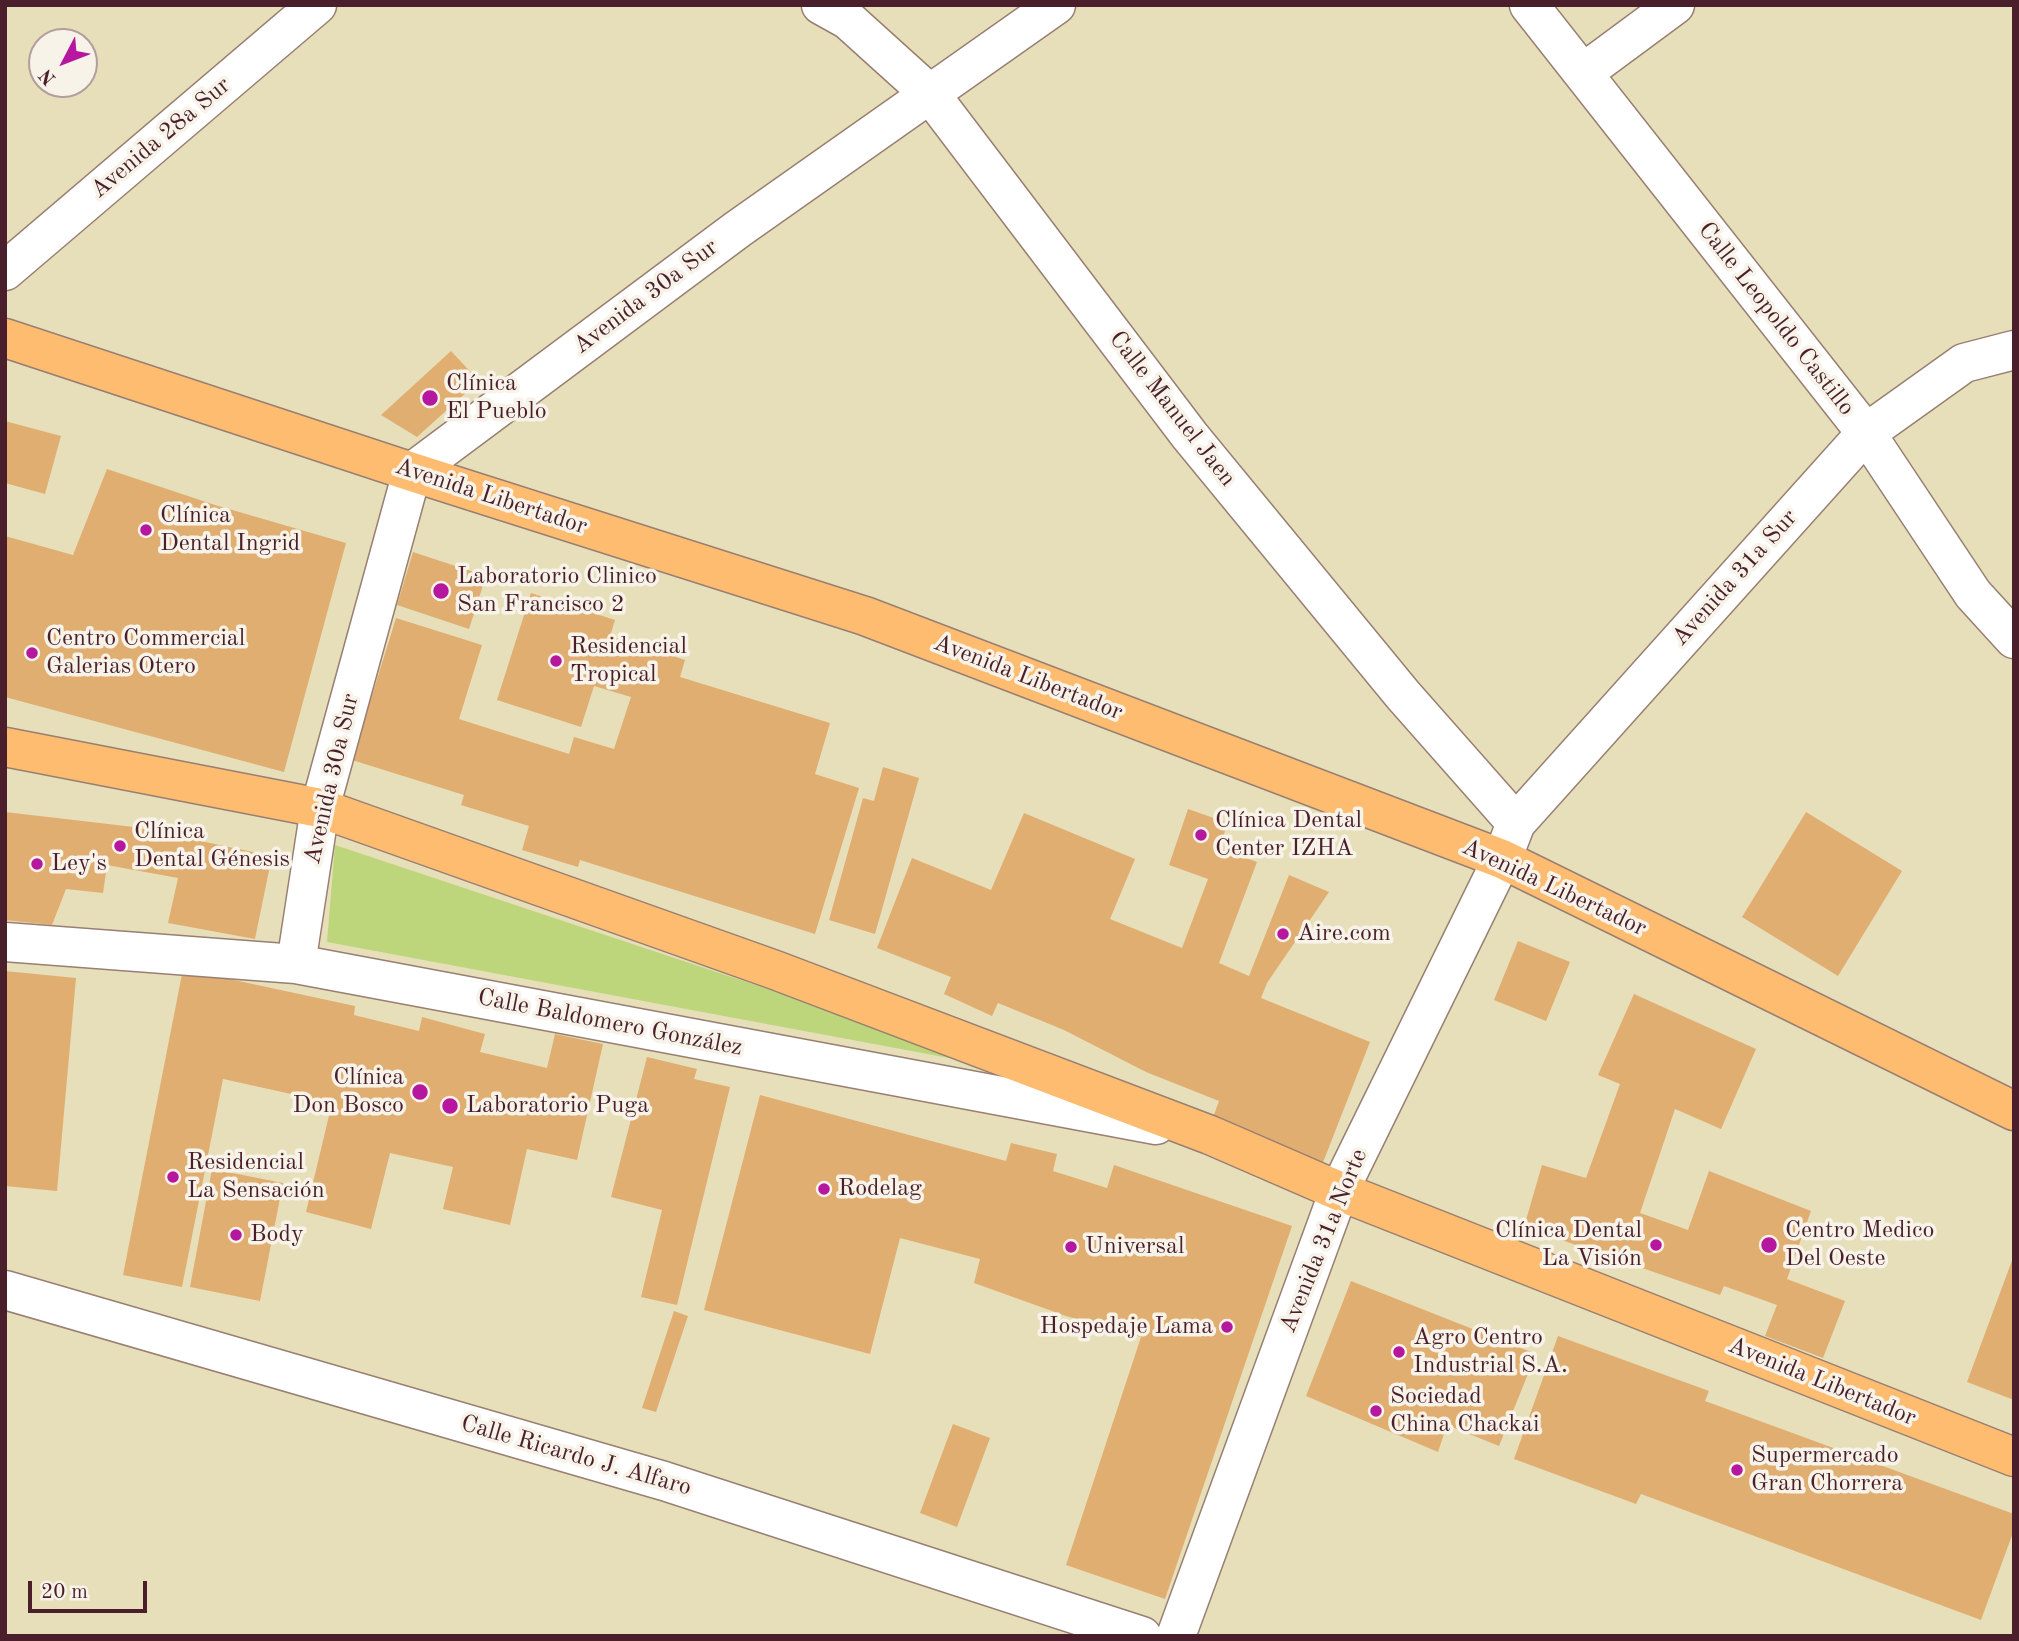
<!DOCTYPE html>
<html>
<head>
<meta charset="utf-8">
<style>
	body { margin:0 }
	#map { position:relative; width:2019px; height:1641px; overflow:hidden; background:#e7dfba; font-family:"Old Standard TT",serif }
	canvas { display:block }
	.frame { position:absolute; inset:0; border:7px solid #4a1f2b; pointer-events:none }
	.north { position:absolute; left:28px; top:28px; width:70px; height:70px; box-sizing:border-box; background:#f7f3e8; border:2px solid #b29e9c; border-radius:50%; rotate:228deg; font-size:19px; font-weight:700; line-height:28px; text-align:center; color:#4a1f2b }
	.north::after { content:''; display:block; margin:auto; width:24px; height:32px; background:#b5179e; clip-path:polygon(50% 0,100% 100%,50% 72%,0 100%) }
	.scale { position:absolute; left:28px; top:1581px; width:119px; height:32px; box-sizing:border-box; border:4px solid #4a1f2b; border-top:0; padding-left:9px; font-size:21px; line-height:24px; white-space:nowrap; color:#4a1f2b; -webkit-text-stroke:5px #f7f3e8; paint-order:stroke }
</style>
</head>
<body>
<div id="map">
<canvas width="2019" height="1641"></canvas>
<div class="frame"></div>
<div class="north">N</div>
<div class="scale">20 m</div>
</div>
<script>
const ctx = document.querySelector('canvas').getContext('2d');
ctx.lineJoin = 'round';
function fillPath(path, color) { ctx.fillStyle = color; ctx.fill(path, 'evenodd'); }
function strokePath(path, color, width, dash) { ctx.strokeStyle = color; ctx.lineWidth = width; ctx.lineCap = dash ? 'butt' : 'round'; ctx.setLineDash(dash || []); ctx.stroke(path); }
function drawText(font, color, halo, rows, align = 'center') {
  ctx.font = font + ' "Old Standard TT",serif'; ctx.lineWidth = 7; ctx.setLineDash([]); ctx.textBaseline = 'middle'; ctx.strokeStyle = halo; ctx.fillStyle = color; for (const [text, x, y, turn = 0] of rows) {
    ctx.save(); ctx.translate(x, y); ctx.rotate((+turn || 0) * Math.PI / 180); ctx.textAlign = isNaN(turn) ? turn : align; if (halo) ctx.strokeText(text, 0, 0); ctx.fillText(text, 0, 0); ctx.restore();
  }
}
fillPath(new Path2D(`
	M335 845 1008 1069 327 942Z`), '#bed67b');
fillPath(new Path2D(`
	M451 351 479 381 417 437 381 415Z
	M5 421 61 436 45 494 5 483Z
	M107 469 215 505 346 543 284 772 5 697V536L73 555Z
	M413 552 486 576 469 629 397 605Z
	M531 593 615 620 610 636 685 660 680 677 830 723 815 774 859 788 815 934 580 860 578 867 522 850 529 826 461 805 464 795 352 760 396 618 482 645 459 719 569 754 574 737 614 749 631 697 594 686 581 727 497 700Z
	M883 767 919 778 875 934 829 920 863 798 874 801Z
	M1188 809 1228 823 1219 848 1257 862 1219 963 1249 976 1289 875 1329 892 1267 983 1261 998 1370 1042 1322 1165 1212 1120 1219 1101 1146 1072 1064 1030 998 1003 992 1016 944 994 951 977 877 948 912 858 991 890 1024 813 1135 859 1110 919 1182 948 1208 879 1169 865Z
	M5 812 134 827 272 856 255 939 168 923 178 878 107 865 103 893 66 889 52 925 5 920Z
	M1806 812 1902 871 1838 976 1742 917Z
	M1518 941 1570 962 1546 1021 1494 1000Z
	M183 969 355 1006 354 1015 419 1031 422 1017 485 1034 480 1052 547 1068 555 1034 603 1044 577 1160 527 1149 510 1225 443 1209 453 1167 390 1153 371 1229 306 1212 332 1103 223 1079 182 1287 123 1275Z
	M5 971 76 978 57 1191 5 1186Z
	M1634 994 1756 1049 1721 1129 1675 1109 1640 1213 1688 1230 1709 1171 1811 1211 1787 1279 1845 1301 1823 1358 1765 1336 1777 1305 1724 1286 1720 1295 1524 1227 1542 1165 1586 1178 1620 1084 1598 1075Z
	M647 1057 697 1069 694 1079 730 1087 677 1305 641 1297 662 1210 611 1197Z
	M760 1095 1006 1161 1011 1143 1057 1154 1053 1171 1107 1188 1114 1165 1292 1226 1165 1599 1066 1565 1141 1337 1066 1316 974 1283 980 1259 900 1238 870 1354 704 1310Z
	M212 1169 283 1183 260 1301 190 1287Z
	M2014 1255V1400L1967 1382Z
	M1351 1281 1536 1354 1499 1446 1447 1425 1438 1452 1306 1396Z
	M674 1311 688 1316 656 1412 642 1408Z
	M1558 1336 1709 1391 1705 1401 2014 1514V1530L1981 1620 1641 1494 1636 1504 1514 1459Z
	M953 1424 990 1438 957 1527 920 1513Z`), '#e0ae71');
const minor = new Path2D(`
	M821 5 848 20 931 95 1190 436 1403 695 1516 823
	M1529 5 1866 433 1973 594 2014 639
	M1583 73 1675 5
	M5 271 317 5
	M5 942 296 964 1156 1125
	M296 964 320 808 412 472 738 229 1056 5
	M5 1290 664 1481 1142 1636
	M1176 1636 1339 1191 1502 859 1516 823 1866 433 1964 363 2014 350`);
const trunk = new Path2D(`
	M5 338 412 472 865 616 1502 859 2014 1111
	M5 747 320 808 775 970 1210 1135 1339 1191 2014 1457`);
strokePath(minor, '#987f72', 41);
strokePath(trunk, '#987f72', 41);
strokePath(minor, '#fff', 38);
strokePath(trunk, '#fdbc70', 38);
for (const [x, y, r, color] of [
	[430,398,9,"#b5179e"],
	[146,530,7,"#b5179e"],
	[441,591,9,"#b5179e"],
	[32,653,7,"#b5179e"],
	[556,661,7,"#b5179e"],
	[1201,835,7,"#b5179e"],
	[120,846,7,"#b5179e"],
	[37,864,7,"#b5179e"],
	[1283,934,7,"#b5179e"],
	[420,1092,9,"#b5179e"],
	[450,1106,9,"#b5179e"],
	[173,1177,7,"#b5179e"],
	[824,1189,7,"#b5179e"],
	[236,1235,7,"#b5179e"],
	[1656,1245,7,"#b5179e"],
	[1769,1245,9,"#b5179e"],
	[1071,1247,7,"#b5179e"],
	[1227,1327,7,"#b5179e"],
	[1399,1352,7,"#b5179e"],
	[1376,1411,7,"#b5179e"],
	[1737,1470,7,"#b5179e"]
]) { const dot = new Path2D(); dot.arc(x, y, r, 0, 2 * Math.PI); ctx.fillStyle = color; ctx.fill(dot); strokePath(dot, '#f7f3e8', 2.5); }
drawText('24px', '#4a1f2b', '#f7f3e8', [
	["Avenida 28a Sur",161,138,-40],
	["Avenida 30a Sur",646,297,-37],
	["Calle Leopoldo Castillo",1776,319,52],
	["Calle Manuel Jaen",1172,409,52],
	["Avenida Libertador",491,497,18],
	["Avenida 31a Sur",1735,578,-48],
	["Avenida Libertador",1028,678,21],
	["Avenida 30a Sur",332,779,-77],
	["Avenida Libertador",1554,888,25],
	["Calle Baldomero González",610,1023,11],
	["Avenida 31a Norte",1324,1241,-68],
	["Avenida Libertador",1822,1382,22],
	["Calle Ricardo J. Alfaro",576,1456,16]
]);
drawText('24px', '#4a1f2b', '#f7f3e8', [
	["Clínica",446,384],
	["El Pueblo",446,412],
	["Clínica",160,516],
	["Dental Ingrid",160,544],
	["Laboratorio Clinico",457,577],
	["San Francisco 2",457,605],
	["Centro Commercial",46,639],
	["Galerias Otero",46,667],
	["Residencial",570,647],
	["Tropical",570,675],
	["Clínica Dental",1215,821],
	["Center IZHA",1215,849],
	["Clínica",134,832],
	["Dental Génesis",134,860],
	["Ley's",51,864],
	["Aire.com",1297,934],
	["Clínica",404,1078,"right"],
	["Don Bosco",404,1106,"right"],
	["Laboratorio Puga",466,1106],
	["Residencial",187,1163],
	["La Sensación",187,1191],
	["Rodelag",838,1189],
	["Clínica Dental",1642,1231,"right"],
	["La Visión",1642,1259,"right"],
	["Centro Medico",1785,1231],
	["Del Oeste",1785,1259],
	["Body",250,1235],
	["Universal",1085,1247],
	["Hospedaje Lama",1213,1327,"right"],
	["Agro Centro",1413,1338],
	["Industrial S.A.",1413,1366],
	["Sociedad",1390,1397],
	["China Chackai",1390,1425],
	["Supermercado",1751,1456],
	["Gran Chorrera",1751,1484]
], 'left');
</script>
</body>
</html>
